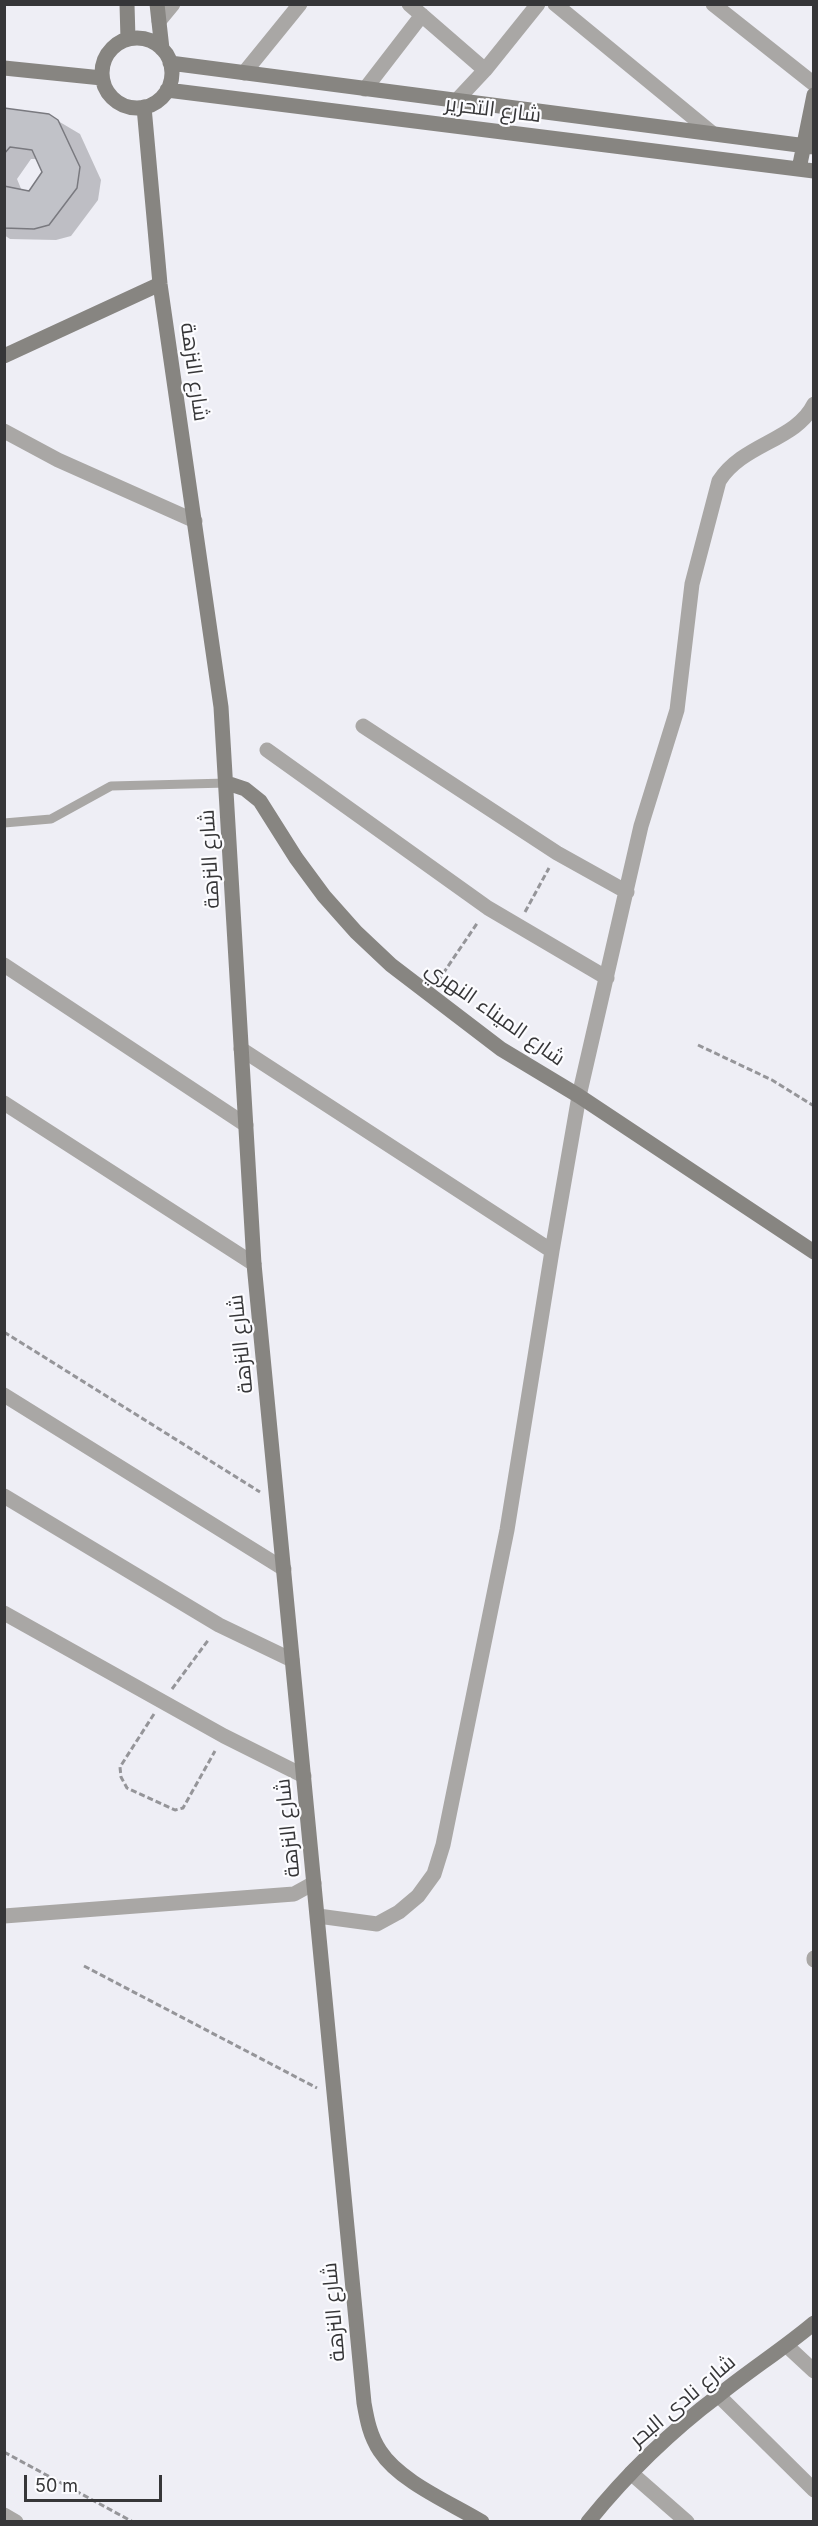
<!DOCTYPE html>
<html>
<head>
<meta charset="utf-8">
<style>
	body { margin:0 }
	#map { position:relative; width:818px; height:2526px; overflow:hidden; background:#eeeef5; font-family:Inter,sans-serif }
	canvas { display:block }
	.frame { position:absolute; inset:0; border:6px solid #363638; pointer-events:none }
	.scale { position:absolute; left:24px; top:2475px; width:138px; height:27px; box-sizing:border-box; border:3px solid #363638; border-top:0; padding-left:8px; font-size:18px; line-height:21px; white-space:nowrap; color:#363638; -webkit-text-stroke:4px #fcfcff; paint-order:stroke }
</style>
</head>
<body>
<div id="map">
<canvas width="818" height="2526"></canvas>
<div class="frame"></div>
<div class="scale">50 m</div>
</div>
<script>
const ctx = document.querySelector('canvas').getContext('2d');
ctx.lineJoin = 'round';
function fillPath(path, color) { ctx.fillStyle = color; ctx.fill(path, 'evenodd'); }
function strokePath(path, color, width, dash) { ctx.strokeStyle = color; ctx.lineWidth = width; ctx.lineCap = dash ? 'butt' : 'round'; ctx.setLineDash(dash || []); ctx.stroke(path); }
function drawText(font, color, halo, rows, align = 'center') {
  ctx.font = font + ' Inter,Cairo,sans-serif'; ctx.lineWidth = 4.5; ctx.setLineDash([]); ctx.textBaseline = 'middle'; ctx.strokeStyle = halo; ctx.fillStyle = color; for (const [text, x, y, turn = 0] of rows) {
    ctx.save(); ctx.translate(x, y); ctx.rotate((+turn || 0) * Math.PI / 180); ctx.textAlign = isNaN(turn) ? turn : align; if (halo) ctx.strokeText(text, 0, 0); ctx.fillText(text, 0, 0); ctx.restore();
  }
}
fillPath(new Path2D(`
	M4 110 48 115 80 134 101 180 98 200 71 236 56 240 10 239 4 235ZM31 159H38L43 172 29 193 22 191 17 179Z`), '#0003');
const building = new Path2D(`
	M4 108 49 114 58 120 80 167 77 188 49 225 34 229 4 228V186L29 191 42 172 32 150 10 147 4 154Z`);
fillPath(building, '#c1c2c8');
strokePath(building, '#79797f', 1.5);
strokePath(new Path2D(`
	M525 912 549 868
	M438 981 478 922
	M698 1045 772 1080 814 1106
	M4 1332 260 1492
	M172 1689 209 1639
	M154 1714 120 1767 121 1777 127 1788 175 1810 183 1808 215 1751
	M84 1966 317 2088
	M4 2452 133 2522`), '#959599', 3, [6, 3]);
strokePath(new Path2D(`
	M4 823 51 819 111 786 227 783`), '#a9a7a5', 9);
strokePath(new Path2D(`
	M409 4 485 70 538 4
	M555 4 712 133
	M713 4 814 84
	M159 21 173 4
	M244 73 300 4
	M365 89 422 15
	M456 101 485 70
	M4 431 58 460 195 521
	M363 726 557 853 627 892
	M267 750 488 908 607 978
	M4 965 246 1125
	M241 1049 552 1251 579 1096 641 826 677 710 692 584 719 481C743 443 796 441 814 404
	M4 1103 254 1264
	M4 1395 284 1569
	M4 1496 219 1625 292 1660
	M4 1613 224 1736 304 1776
	M4 1916 294 1894 314 1883
	M318 1916 377 1924 399 1912 418 1896 434 1874 443 1845 507 1530 552 1251
	M814 1958V1960
	M787 2346 814 2371
	M718 2395 814 2490
	M631 2473 687 2522
	M4 2515 16 2522`), '#a9a7a5', 15);
strokePath(new Path2D(`
	M127 4 128 39
	M157 4 162 49
	M102 73a35 35 0 1 1 70 0a35 35 0 1 1-70 0Z
	M170 63 814 147
	M4 68 102 78
	M167 90 814 171
	M144 107 160 284 221 707 254 1264 364 2403C367 2420 370 2436 380 2451 400 2482 451 2503 482 2522
	M799 169 814 95
	M4 356 160 284
	M227 783 245 789 260 801 296 858 324 896 356 932 391 965 501 1049 579 1096 814 1252
	M588 2522C626 2475 671 2431 719 2395 750 2370 783 2349 814 2323`), '#878581', 15);
drawText('21px', '#363638', '#fcfcff', [
	["شارع التحرير",493,110,7],
	["شارع النزهة",194,372,82],
	["شارع النزهة",210,859,-93],
	["شارع الميناء النهري",495,1014,35],
	["شارع النزهة",241,1344,-96],
	["شارع النزهة",288,1828,-96],
	["شارع النزهة",334,2312,-95],
	["شارع نادى البحر",683,2401,-40]
]);
</script>
</body>
</html>
